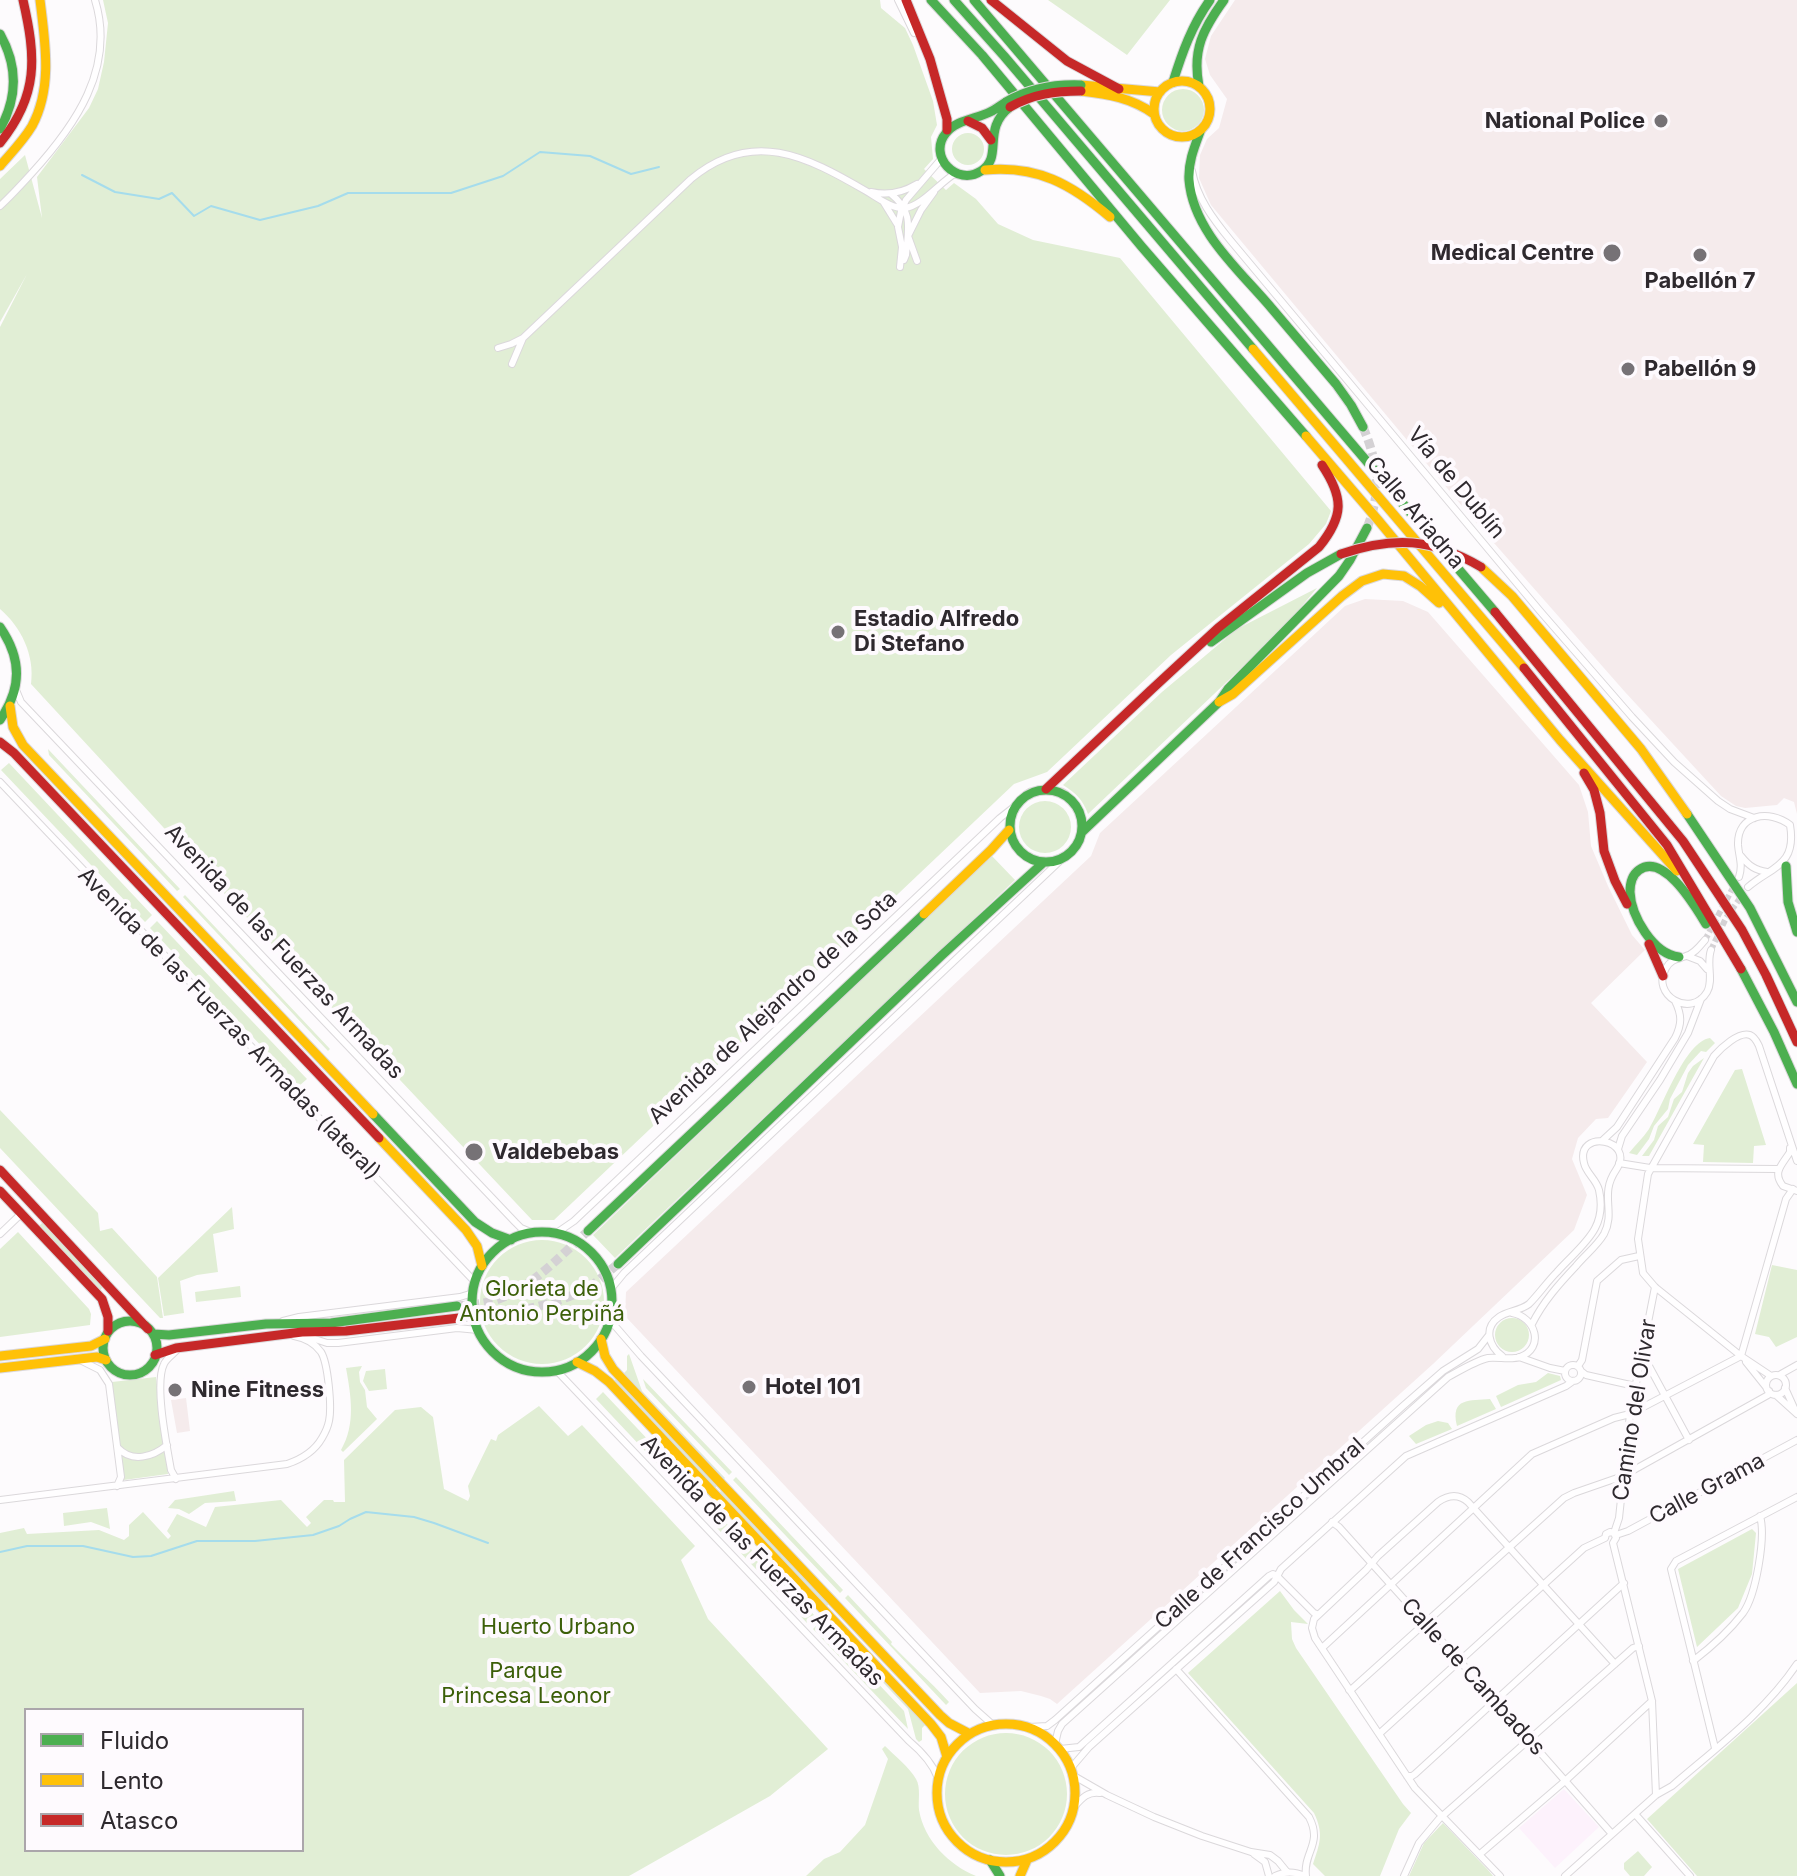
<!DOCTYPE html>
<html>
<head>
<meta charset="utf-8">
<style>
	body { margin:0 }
	#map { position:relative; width:1797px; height:1876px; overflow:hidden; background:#fdfbfd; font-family:Inter,sans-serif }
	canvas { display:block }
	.legend { position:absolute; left:24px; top:1708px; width:280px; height:144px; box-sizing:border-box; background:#fefafe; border:2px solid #aba6ab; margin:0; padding:10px 14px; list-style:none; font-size:24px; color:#2e292e }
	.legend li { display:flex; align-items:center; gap:16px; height:40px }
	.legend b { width:40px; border:2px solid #aba6ab }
</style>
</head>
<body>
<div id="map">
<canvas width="1797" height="1876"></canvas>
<ul class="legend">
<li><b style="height:10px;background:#4caf50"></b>Fluido</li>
<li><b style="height:10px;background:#ffc107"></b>Lento</li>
<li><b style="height:10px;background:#c62828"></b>Atasco</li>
</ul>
</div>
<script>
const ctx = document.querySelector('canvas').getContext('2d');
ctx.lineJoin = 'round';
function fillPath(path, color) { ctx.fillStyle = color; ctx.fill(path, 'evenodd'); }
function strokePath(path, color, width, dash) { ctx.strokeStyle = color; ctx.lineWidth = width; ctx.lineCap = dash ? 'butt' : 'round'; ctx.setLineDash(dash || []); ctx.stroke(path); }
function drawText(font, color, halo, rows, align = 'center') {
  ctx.font = font + ' Inter,sans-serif'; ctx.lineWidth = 8; ctx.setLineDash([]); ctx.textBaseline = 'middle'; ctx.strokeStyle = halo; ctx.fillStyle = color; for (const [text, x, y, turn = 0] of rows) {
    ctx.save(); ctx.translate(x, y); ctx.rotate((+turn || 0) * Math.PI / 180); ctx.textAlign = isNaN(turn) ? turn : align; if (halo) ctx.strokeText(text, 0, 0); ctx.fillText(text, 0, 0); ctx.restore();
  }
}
fillPath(new Path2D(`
	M1235 0H1797V814L1794 802 1784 798 1777 805 1745 808 1736 806 1721 796 1625 692 1472 518 1211 205 1199 178 1200 155 1207 139 1219 128 1227 99 1210 75 1205 59 1211 36Z
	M1365 599 1403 601 1428 612 1579 785 1588 812 1591 846 1608 886 1632 935 1645 950 1591 1003 1647 1062 1608 1118 1596 1119 1578 1138 1572 1159 1587 1195 1574 1230 1433 1364 1057 1704 1050 1699 1041 1696 1021 1691 980 1693 625 1316 626 1292 1091 856 1100 833 1345 606Z
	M186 1398 190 1431 177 1433 171 1400Z`), '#f5ebec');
fillPath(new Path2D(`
	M1564 1789 1599 1827 1555 1868 1519 1828Z`), '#fdf2fc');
fillPath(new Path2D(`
	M103 0H880L881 8 905 28 913 45 933 101 937 125 931 137 933 159 924 169 946 190 954 183 976 199 998 224 1033 240 1120 258 1331 511 1326 524 1309 544 1171 655 1047 772 1014 784 554 1220H532L235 905 31 684C35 655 21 627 0 609V327L27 274 0 322V179L25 155 42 218 37 177 89 108 98 89 104 62 108 23Z
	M1048 0H1170L1127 55Z
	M1162 110a21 21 0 1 1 42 0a21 21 0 1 1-42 0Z
	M952 149a16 16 0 1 1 32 0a16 16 0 1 1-32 0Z
	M1317 588 1297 612 1255 655 1088 814C1083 800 1076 793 1063 785L1162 692 1237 629Z
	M48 749 180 889 177 891 49 755Z
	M9 763 152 915 145 922 1 770Z
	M1019 827a26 26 0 1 1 52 0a26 26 0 1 1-52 0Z
	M991 855 1015 880 615 1258 593 1235Z
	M185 895 330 1049 328 1051 183 897Z
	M157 921 307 1079 299 1086 150 928Z
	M1710 1038 1715 1043 1706 1052 1701 1051 1688 1065 1670 1099 1668 1109 1654 1126 1649 1139 1637 1155 1629 1153C1635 1145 1643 1138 1649 1129 1662 1108 1685 1041 1710 1038Z
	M1704 1058 1649 1156H1642L1654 1140 1658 1126 1668 1117 1674 1099 1682 1092 1688 1073 1693 1066Z
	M1742 1069 1766 1145 1754 1146 1753 1163 1703 1162 1704 1145 1693 1144 1735 1070Z
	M0 1110 98 1213 100 1231 112 1228 157 1277 163 1318H160L0 1148Z
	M232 1207 234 1229 213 1234 218 1272 197 1275 180 1281 184 1313 164 1316 158 1278Z
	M44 1221 105 1285 100 1290 39 1226Z
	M18 1232 89 1309 91 1314 90 1325 0 1337V1249Z
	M480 1302a62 62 0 1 1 124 0a62 62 0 1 1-124 0Z
	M1772 1265 1797 1270V1337L1776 1347 1769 1337 1755 1334Z
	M240 1286 241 1297 196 1302 195 1292Z
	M1495 1335a17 17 0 1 1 34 0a17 17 0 1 1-34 0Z
	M629 1354 642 1391 725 1478 724 1479 624 1373 627 1370V1356Z
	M362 1366 359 1372 360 1382 365 1390 367 1407 377 1419 343 1452 341 1450C356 1424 351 1396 346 1368Z
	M385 1369 387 1389 369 1391 363 1381 366 1371Z
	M1548 1373 1560 1376 1561 1380 1501 1407 1496 1396 1518 1385 1536 1382Z
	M156 1377 168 1474 124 1480 112 1382Z
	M616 1379 717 1486 715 1488 614 1382Z
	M643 1379 732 1472 729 1475 646 1388Z
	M603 1392 703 1498 696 1505 596 1399Z
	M1490 1399 1496 1409 1457 1426C1450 1397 1470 1401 1490 1399Z
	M539 1406 568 1436 582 1425 695 1546 681 1560 708 1619 828 1749 770 1796 629 1876H0V1533L24 1528 27 1534 99 1530 124 1540 129 1536V1525L143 1512 168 1539 171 1536 167 1531 177 1514 206 1527 215 1507 281 1500 307 1527 311 1523 306 1517 324 1500H333L334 1502H345L344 1460 395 1410 421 1407 433 1417 444 1489 468 1501 470 1496 468 1486 491 1439 496 1441 498 1435ZM26 1710H302V1850H26Z
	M1438 1421 1448 1423 1452 1429 1416 1444 1409 1436 1426 1425Z
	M736 1477 843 1590 840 1593 733 1480Z
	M234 1491 236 1501 205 1503 189 1514 179 1509 168 1508 175 1500Z
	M721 1491 829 1604 827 1606 719 1493Z
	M708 1504 815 1616 807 1623 701 1511Z
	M107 1508 110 1529 91 1522 64 1526 63 1513Z
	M1752 1529 1756 1533 1752 1574 1738 1608 1697 1647 1678 1569Z
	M1280 1591 1294 1610 1308 1624 1291 1622 1292 1639 1296 1648 1403 1804 1411 1813 1399 1829 1380 1876H1325L1313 1864C1320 1843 1324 1834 1314 1813L1188 1673Z
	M848 1595 892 1642 891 1644C911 1665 929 1680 949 1702L946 1705 845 1598Z
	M824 1618 925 1725 922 1728V1740L919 1742 916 1739 908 1709 823 1619Z
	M820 1622 904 1711 908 1729 813 1629Z
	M1797 1683V1876H1697L1647 1819Z
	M945 1794a61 61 0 1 1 122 0a61 61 0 1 1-122 0Z
	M885 1746C894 1755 910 1768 916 1779 921 1787 918 1801 919 1810 924 1840 949 1865 976 1876H806L824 1859 840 1852 865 1825 888 1759 882 1749Z
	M1443 1823 1488 1870 1493 1876H1409L1424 1843Z
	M1638 1851 1652 1867 1644 1876H1630L1624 1869V1863Z`), '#e1eed5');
strokePath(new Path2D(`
	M82 175 115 192 159 199 172 193 194 216 211 206 260 220 318 206 348 193H451L503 176 540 152 590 156 631 174 659 167
	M0 1552 27 1546H83L133 1557 151 1556 197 1541H255L313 1535 339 1526 350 1519 366 1512 414 1517 434 1523 488 1543`), '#a5dcec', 2);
strokePath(new Path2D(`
	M1705 940 1735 884
	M1711 950 1726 918 1743 894`), '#d4d1d4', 6, [6, 3]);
strokePath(new Path2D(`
	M1363 427C1378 463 1382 491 1367 528
	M457 1306C470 1305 483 1304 496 1300 532 1288 561 1255 588 1231
	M459 1318C505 1313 553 1309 594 1284 602 1278 610 1270 618 1264`), '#d4d1d4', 9, [9, 4.5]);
const street = new Path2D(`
	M898 0 914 33
	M1192 171C1197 198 1213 219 1231 241L1540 611 1632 717 1674 762 1718 801 1730 809 1754 818
	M871 192C888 196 902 193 917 184
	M891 194C914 212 908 229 906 255L904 260
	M884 203 897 224
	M0 206C11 196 21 185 31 174 75 126 116 68 95 0
	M917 261 908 236 921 210 934 192
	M900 267 902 247 898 227 901 211 906 200 942 158
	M498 348 511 344 523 338 691 179C752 128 806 156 866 191 878 198 892 209 905 208 922 206 940 182 956 173
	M512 364 523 338
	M16 690 21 702 515 1222 521 1228 533 1233
	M0 782 475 1282
	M1741 856C1749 866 1755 870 1767 872
	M1739 877C1743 865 1739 857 1738 845 1737 814 1769 809 1790 825 1797 866 1771 867 1748 887
	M1705 940C1700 946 1694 954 1686 956 1678 959 1671 959 1666 968 1650 995 1691 1019 1707 992 1714 980 1706 964 1711 950
	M1687 956 1700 961 1707 969
	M1603 1140 1617 1127 1675 1038C1682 1024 1682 1015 1675 1001
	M1790 1148V1152C1782 1165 1772 1172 1783 1186L1797 1191
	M1618 1149 1622 1136 1660 1080 1688 1033 1701 999
	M1619 1163 1650 1168 1778 1169
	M0 1234 21 1214
	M555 1234 574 1221 1000 818 1014 807
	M1655 1287 1630 1414 1619 1518 1614 1533 1616 1538 1613 1543 1652 1701 1656 1795
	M610 1290 624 1273 1063 858
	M609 1319 641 1356 975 1709 993 1725
	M283 1321 299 1317 460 1297 473 1293
	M306 1336 327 1343H338L457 1328 478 1330
	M1643 1355 1689 1440
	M1502 1356C1489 1346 1483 1328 1499 1317 1507 1311 1520 1311 1529 1304 1539 1294 1547 1282 1557 1272 1581 1245 1608 1230 1599 1190 1596 1179 1586 1173 1584 1163 1575 1128 1637 1139 1616 1170 1599 1195 1616 1211 1604 1234 1597 1246 1585 1255 1576 1266 1559 1284 1543 1302 1532 1324
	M1741 1356 1786 1199 1793 1189
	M1519 1357 1550 1368 1565 1371
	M82 1361 100 1370 109 1384 121 1477 117 1486
	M1746 1362 1766 1387
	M1565 1373a8 8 0 1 1 16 0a8 8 0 1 1-16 0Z
	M1578 1366 1582 1360 1597 1281 1621 1260 1639 1256
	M556 1370 909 1741C921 1751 932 1762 938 1778
	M1581 1371 1586 1375 1635 1386
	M1766 1385a10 10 0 1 1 20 0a10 10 0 1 1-20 0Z
	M1771 1376 1741 1356 1655 1287 1643 1273 1638 1239 1648 1174 1714 1056C1721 1048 1739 1031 1750 1035 1755 1037 1757 1042 1759 1046L1797 1161
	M1780 1376 1781 1374 1797 1365
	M1785 1388 1795 1410
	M1776 1395 1797 1414
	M118 1448C132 1463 153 1457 167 1445
	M176 1479 171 1470C167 1447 154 1384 164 1364 166 1359 172 1355 176 1351
	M0 1500 287 1464C302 1459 314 1452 322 1438 325 1433 328 1426 329 1421 332 1407 328 1363 321 1352 314 1342 305 1338 294 1336
	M1332 1522 1339 1527 1465 1667 1612 1834
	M1616 1535 1628 1531 1797 1440
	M1277 1576 1314 1613 1317 1614
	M1322 1648 1532 1454 1614 1418 1630 1414 1741 1356
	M1693 1661C1710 1648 1730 1630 1743 1613 1756 1595 1766 1537 1760 1516
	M1176 1669 1309 1817C1323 1844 1303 1852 1306 1876
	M1349 1690 1353 1688 1564 1498 1574 1493 1623 1476 1768 1395 1769 1391
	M1029 1727 1047 1726 1055 1720 1403 1406 1443 1371 1478 1349 1489 1335
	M1379 1734 1584 1548 1605 1538 1606 1534 1610 1532 1614 1533
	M1055 1744 1058 1731 1062 1724 1448 1377C1461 1370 1475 1361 1488 1358 1498 1357 1512 1360 1520 1357 1545 1348 1536 1317 1512 1313
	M1715 1748 1671 1569 1676 1561 1797 1497
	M1060 1749 1079 1747 1269 1576 1273 1574 1277 1576
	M1071 1768 1089 1747 1274 1582 1281 1569 1406 1456 1566 1386 1573 1381
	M1074 1776 1107 1795 1154 1817 1202 1836 1251 1852 1270 1855 1278 1861 1287 1872
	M1407 1776H1412L1415 1774 1624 1583
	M1074 1807C1082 1798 1088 1791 1100 1793
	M1635 1814 1690 1876
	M1254 1854 1265 1862 1269 1876
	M1480 1854 1565 1781 1652 1701
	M1275 1876C1285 1871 1294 1871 1305 1876
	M1404 1876 1419 1843 1439 1819 1633 1648 1639 1646
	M1500 1876 1415 1788 1315 1638 1312 1628 1314 1619 1366 1570 1378 1556 1438 1502C1448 1495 1458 1493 1468 1502L1615 1664
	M1565 1876 1656 1795 1672 1786C1716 1748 1765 1712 1797 1664`);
const fast = new Path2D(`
	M931 0 982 55 1142 247 1306 436
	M954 0 1004 56 1253 349
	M974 0 1495 612
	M0 34C18 66 18 97 0 129
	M1173 82C1182 53 1192 25 1210 0
	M1199 86C1192 50 1203 29 1224 0
	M1006 102C1001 105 996 109 990 112 976 119 956 120 946 133 927 156 957 187 981 171 1004 157 981 129 1010 107
	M1200 132C1194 148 1188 163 1189 180 1193 230 1237 268 1268 304 1290 330 1313 357 1336 384L1351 405 1363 427
	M0 627C22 659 22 688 0 720
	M1211 642 1307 573 1341 554
	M1010 826a36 36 0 1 1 72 0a36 36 0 1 1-72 0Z
	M1687 814 1750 908 1797 1002
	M1082 832 1219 702 1228 689 1339 576 1350 560 1367 528
	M1786 866 1788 902 1797 932
	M1679 957C1653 954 1631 916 1630 892 1630 883 1632 875 1639 870 1664 852 1696 908 1706 924
	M1741 969 1774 1032 1797 1084
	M373 1114 475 1222 492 1233 511 1240
	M588 1231 924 914
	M472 1302a70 70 0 1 1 140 0a70 70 0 1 1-140 0Z
	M618 1264 941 956 1044 862
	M103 1348a27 27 0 1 1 54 0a27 27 0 1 1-54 0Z
	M153 1334 169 1335 266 1324 331 1323 457 1306
	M990 1860 1000 1876`);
const slow = new Path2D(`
	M1154 109a28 28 0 1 1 56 0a28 28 0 1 1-56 0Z
	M1081 85 1160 92
	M1081 91C1108 94 1132 98 1154 114
	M0 166C11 153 23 141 32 126 53 87 45 42 40 0
	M985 170C1037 165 1071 184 1110 217
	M1253 349 1524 668
	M1306 436 1378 520 1560 740 1677 871
	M1481 567 1512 596 1641 749 1687 814
	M1219 702 1233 694 1342 596 1362 581 1383 574 1404 576 1420 586 1439 603
	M10 706 13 727 23 745 373 1114
	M924 914 991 850 1009 830
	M379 1138 466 1230 477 1246 482 1266
	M601 1339 605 1356 613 1369 940 1715 949 1723 970 1734
	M0 1356 91 1346 105 1339
	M577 1362 595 1371 609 1382 931 1724 941 1737 947 1757
	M0 1368 97 1357 106 1360
	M937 1793a69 69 0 1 1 138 0a69 69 0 1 1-138 0Z
	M1020 1876 1027 1860`);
const jam = new Path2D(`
	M906 0 930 59 947 119V130
	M991 0 1067 61 1119 89
	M968 121 982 128 991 140
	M0 143C39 95 36 57 23 0
	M1495 612 1683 841 1742 930 1766 975 1797 1042
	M1524 668 1667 845 1741 969
	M1151 690 1218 628 1319 547C1344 516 1344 498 1322 465
	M0 742 14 753 379 1138
	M1584 773 1594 790 1600 813 1604 851 1615 881 1627 904
	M1046 789 1151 690
	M1649 944 1663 976
	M0 1170 148 1329
	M0 1191 102 1299 108 1317V1331
	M155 1355 176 1348 302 1332 346 1331 459 1318`);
strokePath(street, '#dbd8db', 8);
strokePath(fast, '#dbd8db', 11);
strokePath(slow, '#dbd8db', 11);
strokePath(jam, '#dbd8db', 11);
strokePath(street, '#fffeff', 6);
strokePath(fast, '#4caf50', 9);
strokePath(slow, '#ffc107', 9);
strokePath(jam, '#c62828', 9);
const fastBridge = new Path2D(`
	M1006 102C1030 88 1054 84 1081 85`);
const jamBridge = new Path2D(`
	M1010 107C1033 94 1055 91 1081 91
	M1341 554C1394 536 1432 538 1481 567`);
strokePath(fastBridge, '#dbd8db', 11, []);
strokePath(jamBridge, '#dbd8db', 11, []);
strokePath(fastBridge, '#4caf50', 9);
strokePath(jamBridge, '#c62828', 9);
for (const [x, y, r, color] of [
	[1661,121,8,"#767276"],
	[1612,253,10,"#767276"],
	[1700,255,8,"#767276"],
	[1628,369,8,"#767276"],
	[838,632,8,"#767276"],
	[474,1152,10,"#767276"],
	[749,1387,8,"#767276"],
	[175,1390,8,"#767276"]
]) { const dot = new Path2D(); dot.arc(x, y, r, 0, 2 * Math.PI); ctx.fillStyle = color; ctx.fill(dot); strokePath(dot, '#fefafe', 3); }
drawText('bold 22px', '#2e292e', '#fefafe', [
	["National Police",1645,121,"right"],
	["Medical Centre",1594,253,"right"],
	["Pabellón 7",1700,281,"center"],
	["Pabellón 9",1644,369],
	["Estadio Alfredo",854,619],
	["Di Stefano",854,644],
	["Valdebebas",492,1152],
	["Hotel 101",765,1387],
	["Nine Fitness",191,1390]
], 'left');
drawText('22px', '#2e292e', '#fefafe', [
	["Vía de Dublín",1456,483,50],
	["Calle Ariadna",1415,513,50],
	["Avenida de las Fuerzas Armadas",284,952,47],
	["Avenida de Alejandro de la Sota",773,1008,-43],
	["Avenida de las Fuerzas Armadas (lateral)",229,1024,46],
	["Camino del Olivar",1635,1410,-81],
	["Calle Grama",1707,1489,-28],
	["Calle de Francisco Umbral",1260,1534,-42],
	["Avenida de las Fuerzas Armadas",762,1561,46],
	["Calle de Cambados",1473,1677,48]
]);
drawText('22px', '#3c5f09', '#fefafe', [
	["Glorieta de",542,1289],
	["Antonio Perpiñá",542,1314],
	["Huerto Urbano",558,1627],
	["Parque",526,1671],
	["Princesa Leonor",526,1696]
]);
</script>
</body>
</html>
